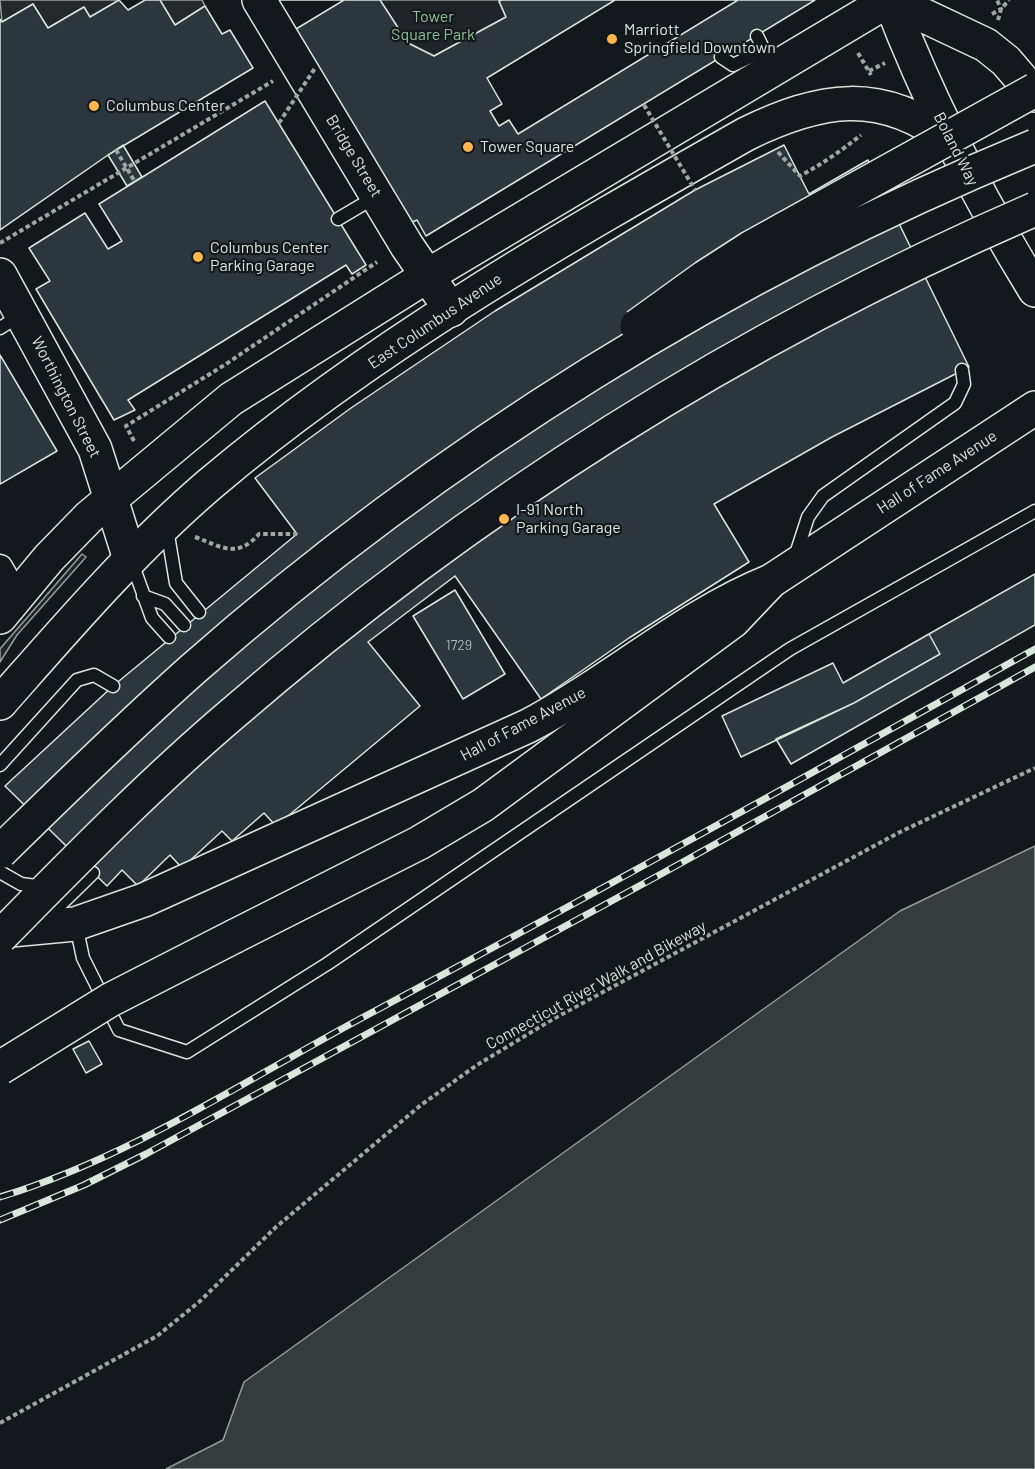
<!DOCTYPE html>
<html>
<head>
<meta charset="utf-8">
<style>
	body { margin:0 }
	canvas { display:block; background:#14181c }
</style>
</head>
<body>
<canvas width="1035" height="1469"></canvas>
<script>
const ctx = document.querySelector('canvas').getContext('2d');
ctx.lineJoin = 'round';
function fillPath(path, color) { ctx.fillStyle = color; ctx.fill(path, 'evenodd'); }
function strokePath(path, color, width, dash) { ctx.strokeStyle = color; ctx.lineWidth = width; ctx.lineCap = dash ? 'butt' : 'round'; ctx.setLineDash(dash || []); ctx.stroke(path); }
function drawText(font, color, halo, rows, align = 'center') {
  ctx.font = font + ' Barlow,sans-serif'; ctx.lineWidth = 4.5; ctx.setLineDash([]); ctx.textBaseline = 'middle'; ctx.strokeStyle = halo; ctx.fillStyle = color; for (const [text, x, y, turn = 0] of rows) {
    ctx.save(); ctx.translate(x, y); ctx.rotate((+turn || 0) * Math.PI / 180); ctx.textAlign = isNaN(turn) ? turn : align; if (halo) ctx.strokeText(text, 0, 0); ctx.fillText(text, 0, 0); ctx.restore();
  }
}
const green = new Path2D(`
	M380 0H502L499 2 506 17 434 56 408 43Z
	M82 554 86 557 17 635 0 662V649Z`);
fillPath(green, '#202428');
strokePath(green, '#939e99', 1.5);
const parking = new Path2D(`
	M0 0H119L90 17 84 7 48 28 33 4 2 22Z
	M160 0H202L205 6 175 25Z`);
fillPath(parking, '#24282b');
strokePath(parking, '#939e99', 1.5);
const water = new Path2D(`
	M1035 846V1469H166L223 1440 244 1382 900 911Z`);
fillPath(water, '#363b3e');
strokePath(water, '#939e99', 1.5);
const building = new Path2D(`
	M119 0 128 10 145 0H160L175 25 205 6 222 34 230 30 253 68 108 155 0 230V19L2 22 33 4 48 28 84 7 90 17Z
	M274 0H380L408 43 434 56 506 17 499 1 502 0H815L426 236 417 220 408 224Z
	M278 0H344L296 29Z
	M615 0H738L518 134 509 120 499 126 490 111 502 104 487 78Z
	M265 101 366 265 352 274 346 265 128 400 135 410 114 420 36 289 50 281 29 248 85 213 108 249 122 241 99 204Z
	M123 145 142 177 127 186 108 155Z
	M784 145 809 194 868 160 969 367 832 437 714 504 749 562 629 638 541 699 455 576 368 642 420 706 276 826 264 813 232 841 222 831 182 868 170 855 138 886 122 870 107 886 5 786 113 686 297 534 255 478 351 408 495 311 695 190Z
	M0 355 57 451 0 484Z
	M1035 574V625L791 764 776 739 854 703 940 654 929 634Z
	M455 590 505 674 463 699 413 616Z
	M929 634 940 654 854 703 741 757 722 716 833 663 843 683Z
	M89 1041 102 1064 86 1073 73 1049Z`);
fillPath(building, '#2c363c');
strokePath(building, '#d8e6dc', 1.5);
const lane = new Path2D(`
	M757 36 768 58
	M721 57 733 65 765 50
	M338 219 377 196
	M0 328 19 316
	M167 529 176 583 199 612
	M794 560 808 517 823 496 955 403 964 384 962 370
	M132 563 152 618 169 637
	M143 596 165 604 184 625
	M0 765 77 680 94 675 113 686
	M46 919 93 873
	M76 925 83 958 119 1030 187 1052 327 964 790 649 1035 511`);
const street = new Path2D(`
	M0 567 17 596`);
const secondary = new Path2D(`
	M259 0 407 246 451 310
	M0 275 95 449 130 559`);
const primary = new Path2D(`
	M890 0C929 102 978 197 1035 290
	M891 0 986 45 1006 61 1035 95
	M0 617 49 558 89 517 231 399 427 276 889 0
	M0 703C67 627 133 550 210 484 373 346 561 239 746 134 820 98 880 87 950 140
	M0 931 75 924 144 900 528 726C611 682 684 616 771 581L1035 408`);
const highway = new Path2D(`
	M235 936 419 843 483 805 733 621 771 581`);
strokePath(lane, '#d8e6dc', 15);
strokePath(street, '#d8e6dc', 27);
strokePath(secondary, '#d8e6dc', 36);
strokePath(primary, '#d8e6dc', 36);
strokePath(highway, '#d8e6dc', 36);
strokePath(new Path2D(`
	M992 14 1001 9 997 0
	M998 20 1001 9 1009 0
	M858 53 871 75
	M869 71 885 63
	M778 152 800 176C822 164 841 151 861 135
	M0 243 273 81
	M134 441 126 426 226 364 377 262
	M195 537C222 547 237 559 259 534H297
	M0 1423 157 1336 199 1302 276 1227 421 1105 477 1065 553 1019 900 832 1035 768`), '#9da8a2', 4, [4.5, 3]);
strokePath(lane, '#14181c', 12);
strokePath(street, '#14181c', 24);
strokePath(secondary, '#14181c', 33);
strokePath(primary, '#14181c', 33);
strokePath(highway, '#14181c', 33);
const rail = new Path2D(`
	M0 1197C128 1158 241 1083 358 1020 585 899 810 774 1035 649
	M0 1220 84 1185 146 1154 663 873 1035 667`);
strokePath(rail, '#d8e6dc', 7);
strokePath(rail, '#14181c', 4.5, [14]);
const laneBridge = new Path2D(`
	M0 872 21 884 43 887`);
const highwayBridge = new Path2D(`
	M637 326 705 277 750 248 1035 90
	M0 852C63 790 127 728 193 669 441 451 730 271 1035 146
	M0 937C75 861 150 784 231 715 472 506 742 336 1035 209
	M0 1068 110 1000 235 936`);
strokePath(laneBridge, '#d8e6dc', 15, []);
strokePath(highwayBridge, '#d8e6dc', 36, []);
strokePath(new Path2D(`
	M644 105 695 190
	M279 123 315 68
	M116 150 135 182`), '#9da8a2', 4, [4.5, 3]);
strokePath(laneBridge, '#14181c', 12);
strokePath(highwayBridge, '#14181c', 33);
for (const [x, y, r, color] of [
	[612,39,6,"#ffb74d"],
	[94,106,6,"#ffb74d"],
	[468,147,6,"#ffb74d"],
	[198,257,6,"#ffb74d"],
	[504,519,6,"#ffb74d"]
]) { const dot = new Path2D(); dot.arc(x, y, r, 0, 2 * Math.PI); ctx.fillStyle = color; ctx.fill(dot); strokePath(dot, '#14181c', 2); }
drawText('14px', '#adbab4', null, [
	["1729",459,645]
]);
drawText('16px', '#8ac095', '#14181c', [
	["Tower",433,17],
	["Square Park",433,35]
]);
drawText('16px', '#d8e6dc', '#14181c', [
	["Marriott",624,30],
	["Springfield Downtown",624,48],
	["Columbus Center",106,106],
	["Tower Square",480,147],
	["Columbus Center",210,248],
	["Parking Garage",210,266],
	["I-91 North",516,510],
	["Parking Garage",516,528]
], 'left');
drawText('16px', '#d8e6dc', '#14181c', [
	["Boland Way",956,149,63],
	["Bridge Street",354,156,59],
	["East Columbus Avenue",435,321,-34],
	["Worthington Street",66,397,63],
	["Hall of Fame Avenue",937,472,-33],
	["Hall of Fame Avenue",523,724,-28],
	["Connecticut River Walk and Bikeway",596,985,-29]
]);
</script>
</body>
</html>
